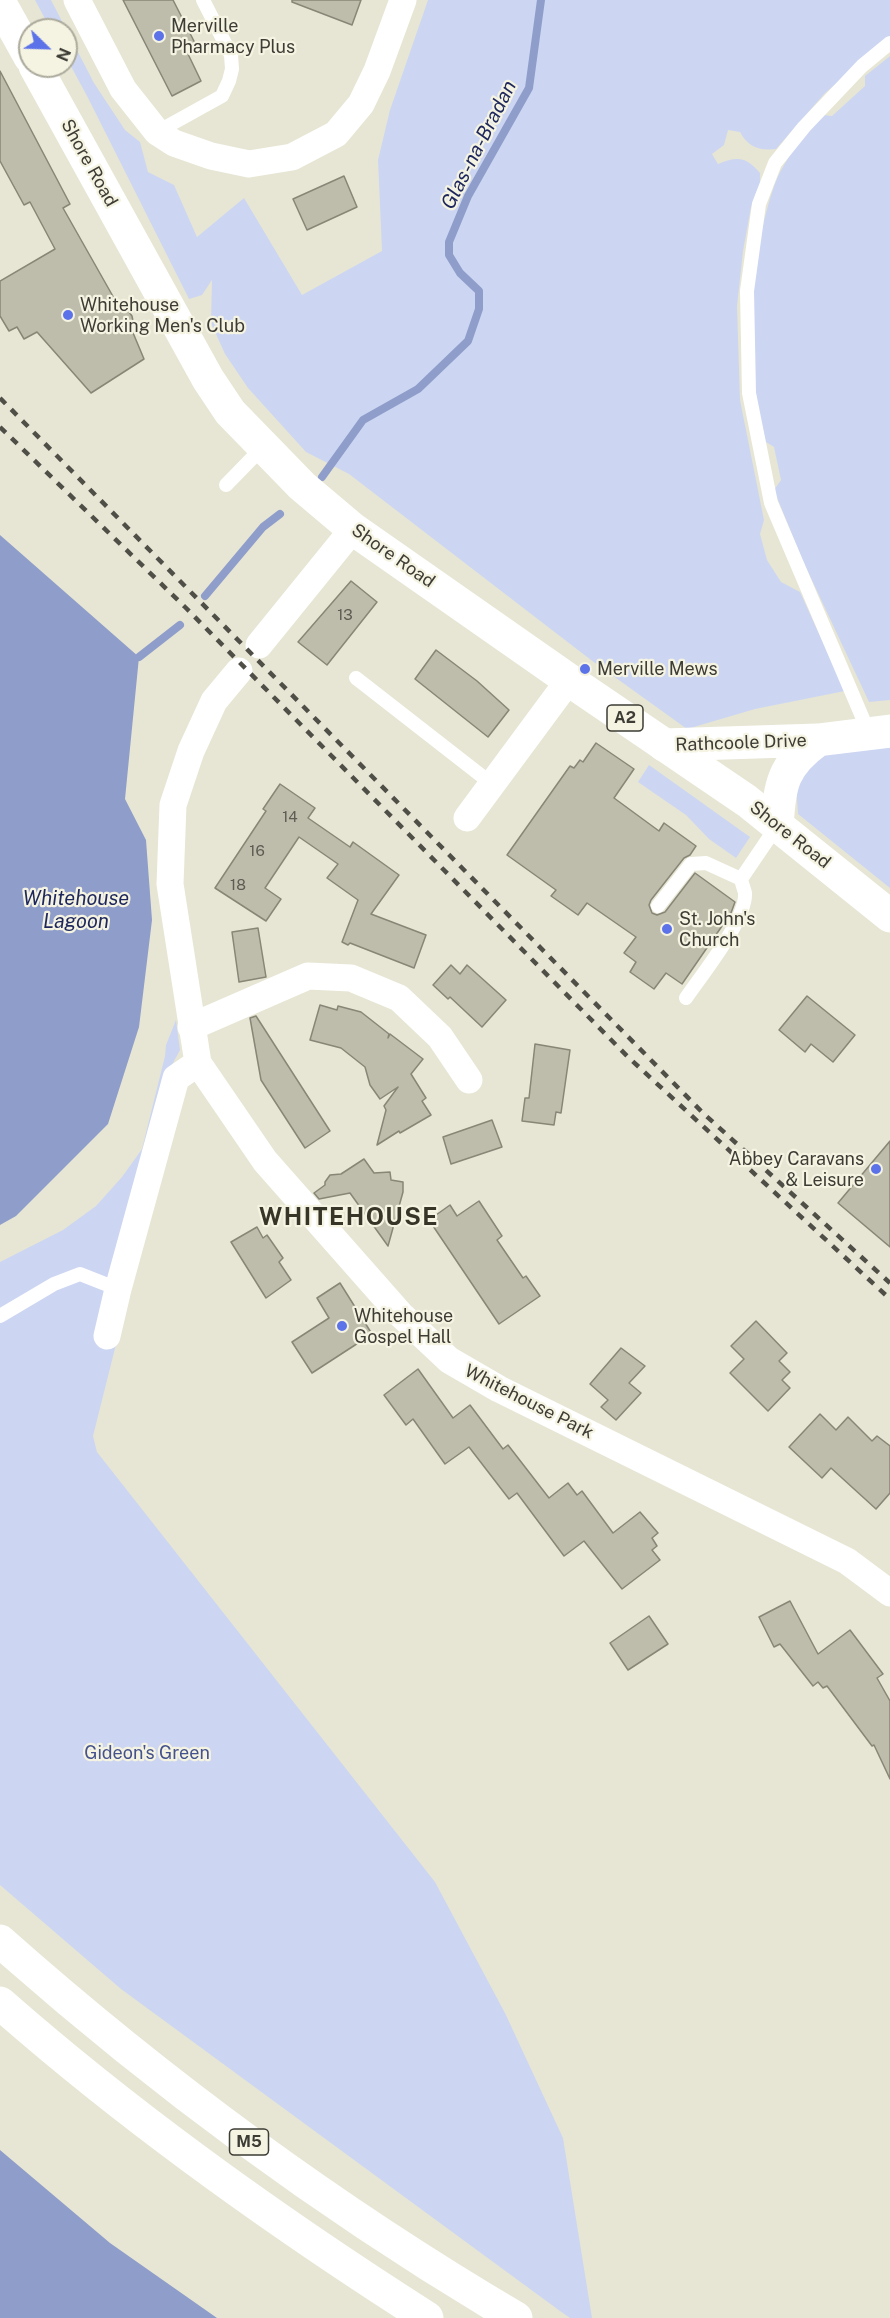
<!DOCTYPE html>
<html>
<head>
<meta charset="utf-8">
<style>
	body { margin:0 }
	#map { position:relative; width:890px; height:2318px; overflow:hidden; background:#e7e6d4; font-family:"Public Sans",sans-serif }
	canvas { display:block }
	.north { position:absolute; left:18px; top:18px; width:60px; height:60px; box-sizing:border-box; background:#f5f3e1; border:2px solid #abaa9c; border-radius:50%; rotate:113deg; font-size:16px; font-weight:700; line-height:24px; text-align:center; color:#3d3c35 }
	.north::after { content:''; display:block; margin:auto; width:21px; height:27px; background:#5c72e9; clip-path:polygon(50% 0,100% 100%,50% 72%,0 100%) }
</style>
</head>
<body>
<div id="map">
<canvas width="890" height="2318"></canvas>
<div class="north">N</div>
</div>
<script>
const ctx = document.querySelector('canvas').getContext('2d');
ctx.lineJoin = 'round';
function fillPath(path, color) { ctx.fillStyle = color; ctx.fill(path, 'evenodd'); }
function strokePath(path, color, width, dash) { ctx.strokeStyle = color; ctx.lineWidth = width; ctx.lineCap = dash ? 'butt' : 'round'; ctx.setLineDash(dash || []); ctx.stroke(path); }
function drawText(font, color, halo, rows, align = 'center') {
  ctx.font = font + ' "Public Sans",sans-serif'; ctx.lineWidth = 4.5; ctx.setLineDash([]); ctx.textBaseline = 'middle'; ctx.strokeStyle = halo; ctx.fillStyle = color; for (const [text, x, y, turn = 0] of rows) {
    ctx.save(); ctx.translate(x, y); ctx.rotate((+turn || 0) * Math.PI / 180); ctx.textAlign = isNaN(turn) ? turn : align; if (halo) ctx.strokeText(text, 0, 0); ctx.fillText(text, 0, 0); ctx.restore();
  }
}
fillPath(new Path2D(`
	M35 0H51L94 83 125 130 140 142 148 172 174 185 197 237 244 198 302 295 382 251 378 160 390 110 428 0H890V38L825 93 776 149C759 151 748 147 740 132L728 130 724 145 712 154 718 164C738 156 746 157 760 173V183L751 207 743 251 737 306 740 400 764 520 760 534 767 560 781 582 800 592 845 691 755 709 687 729 591 660 349 474 306 452 248 388 225 354 211 323 212 280 202 295 189 299 87 96 66 57V30H51Z
	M890 56V700L869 702 802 559 774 490 781 480 774 447 766 442C747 369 746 294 764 221 769 202 774 181 784 165 795 146 808 130 823 115L832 116 865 86V76Z
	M890 746V888L798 814 796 784 820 754Z
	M649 765 750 837 736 858 709 839 686 815 638 782Z
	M176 1020 180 1050 167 1074 159 1173 93 1436 97 1452 435 1882 505 2013 563 2138 592 2318H570L560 2311 121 1989 0 1885V1262L63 1230 96 1206 122 1177 142 1149 165 1056 166 1045Z`), '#ccd6f2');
fillPath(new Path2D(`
	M0 535 139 657 125 799 146 840 152 920 139 1027 108 1124 16 1216 0 1225Z
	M0 2150 110 2243 217 2318H0Z`), '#8f9dca');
strokePath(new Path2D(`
	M322 477 363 420 418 389 468 341 479 309V291L460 273 449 255V242L468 196 529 88 541 0
	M205 596 263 527 280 514
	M139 657 180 625`), '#8f9dca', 8);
const building = new Path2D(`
	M123 0H173L198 49 188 54 201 81 172 96Z
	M292 0H361L352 25 292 2Z
	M0 71 70 204 63 208 119 307 129 312 132 316 133 321 131 328 144 359 91 393 37 332 24 339 17 327 9 331 0 316V281L55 249 30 202 24 205 0 161Z
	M344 176 357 207 307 230 293 199Z
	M351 581 377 602 327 665 298 642Z
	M436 650 477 681 509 710 488 737 415 679Z
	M596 743 634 769 614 798 659 831 664 823 696 846 690 855 684 858 651 900 649 905 652 913 657 915 665 912 695 873 735 902 731 913 682 984 666 973 654 989 630 972 636 962 624 953 636 937 587 903 578 915 551 896 556 890 507 855 570 766 574 768 580 760 583 762Z
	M280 784 315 808 308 818 350 847 353 842 399 875 371 914 426 935 414 968 350 943 348 945 342 942 358 900 327 878 338 864 299 837 265 888 281 899 266 921 215 888 266 811 263 809Z
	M258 928 266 977 239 982 232 932Z
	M451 965 460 974 467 965 506 1000 482 1027 450 997 448 999 433 985Z
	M807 996 855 1035 833 1062 811 1044 805 1052 779 1030Z
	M320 1005 337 1010 338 1006 361 1012 389 1034 388 1038 390 1034 423 1059 411 1074 426 1098 422 1101 431 1115 400 1133 399 1131 377 1145 386 1110 384 1106 398 1087 380 1099 370 1085 365 1067 341 1048 310 1040Z
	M256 1016 330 1131 305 1148 261 1080 250 1018Z
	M535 1044 570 1050 561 1113 556 1112 554 1125 522 1121 525 1098H529Z
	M492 1120 502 1147 451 1164 443 1137Z
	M890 1141V1247L838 1203Z
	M364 1159 374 1173 390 1172 391 1180 403 1182V1192L388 1246 350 1193 319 1199 314 1193 325 1185V1182L330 1175 341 1174Z
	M479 1201 502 1236 497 1240 523 1278 526 1276 540 1296 499 1324 429 1220 450 1205 457 1216Z
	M257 1227 263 1238 267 1235 283 1258 279 1262 291 1280 266 1298 231 1242Z
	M340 1283 372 1334 312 1373 292 1342 329 1318 317 1298Z
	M756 1321 787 1353 779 1361 790 1372 782 1380 790 1388 768 1411 730 1373 744 1359 731 1346Z
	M621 1348 645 1366 629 1383 641 1393 616 1420 601 1407 608 1400 590 1384Z
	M418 1369 453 1418 470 1405 503 1449 508 1445 549 1498 568 1483 577 1495 582 1491 613 1533 640 1512 658 1533 652 1538 657 1546 652 1550 660 1560 622 1589 584 1541 564 1556 517 1493 509 1499 469 1447 445 1464 413 1419 406 1425 384 1395Z
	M820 1414 836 1430 848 1417 872 1441 877 1436 890 1446V1493L876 1509 831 1468 822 1478 789 1447Z
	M790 1601 818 1654 850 1630 883 1674 877 1678 890 1701V1779L874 1745 872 1746 827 1686 823 1688 818 1682 813 1686 780 1644 774 1647 759 1617Z
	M649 1616 668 1644 628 1670 610 1643Z`);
fillPath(building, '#bebcab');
strokePath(building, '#888676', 1.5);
strokePath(new Path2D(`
	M157 132 222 96 229 81 232 69 231 55 203 0
	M226 485 264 446
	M356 678 492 784
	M869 733 771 503 749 393 747 291 759 204 775 163 804 127 862 66 890 43
	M658 906 691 864 706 863 741 879
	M686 998C701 976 747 919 745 893 744 889 742 884 741 879L777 826
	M0 1316 54 1284 80 1274 118 1289`), '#fff', 14);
strokePath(new Path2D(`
	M77 0 123 89 157 132 174 143 211 156 249 164 292 157 336 134 361 104 377 71 403 0
	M259 645 353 529
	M239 671 214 701 191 751 173 805 170 884 198 1063 265 1161 400 1314 449 1360 499 1389 847 1561 890 1593
	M467 818 569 680
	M191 1027 308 976 351 978 399 998 440 1037 469 1080
	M107 1336 118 1289 176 1078 198 1063`), '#fff', 27);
strokePath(new Path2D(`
	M664 745 818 740 890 731
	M777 826C780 784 782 766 818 740`), '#fff', 33);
strokePath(new Path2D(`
	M0 3 30 57
	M35 66 208 379 230 412 302 486 353 529 569 680 747 801 890 916`), '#fff', 33);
strokePath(new Path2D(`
	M0 1941C159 2082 333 2210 516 2318
	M0 2003C133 2120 278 2223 427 2318`), '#fff', 33);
strokePath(new Path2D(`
	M0 398 703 1113 890 1283
	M0 427 185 607 627 1056 890 1299`), '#504f47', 4.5, [8, 8]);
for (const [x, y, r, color] of [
	[159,36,6,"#5c72e9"],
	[68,315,6,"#5c72e9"],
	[585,669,6,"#5c72e9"],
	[667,929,6,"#5c72e9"],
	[876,1169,6,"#5c72e9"],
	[342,1326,6,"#5c72e9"]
]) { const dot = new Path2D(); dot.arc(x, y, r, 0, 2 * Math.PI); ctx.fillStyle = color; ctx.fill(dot); strokePath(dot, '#f5f3e1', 2); }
drawText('15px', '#5d5c52', null, [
	["13",345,615],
	["14",290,817],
	["16",257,851],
	["18",238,885]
]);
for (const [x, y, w] of [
	[625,718,36],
	[249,2142,39]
]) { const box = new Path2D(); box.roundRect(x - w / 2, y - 13, w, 26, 4.5); ctx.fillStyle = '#f5f3e1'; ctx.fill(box); strokePath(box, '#3d3c35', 1.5); }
drawText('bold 16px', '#3d3c35', null, [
	["A2",625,718],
	["M5",249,2142]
]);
drawText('18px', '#3d3c35', '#f5f3e1', [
	["Merville",171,26],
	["Pharmacy Plus",171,47],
	["Whitehouse",80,305],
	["Working Men's Club",80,326],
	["Merville Mews",597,669],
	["St. John's",679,919],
	["Church",679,940],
	["Abbey Caravans",864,1159,"right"],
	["& Leisure",864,1180,"right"],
	["Whitehouse",354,1316],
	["Gospel Hall",354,1337]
], 'left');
drawText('18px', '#3d3c35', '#f5f3e1', [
	["Shore Road",89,163,61],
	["Shore Road",393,556,35],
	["Rathcoole Drive",741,743,-2],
	["Shore Road",790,835,38],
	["Whitehouse Park",529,1402,27]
]);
drawText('18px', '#44528e', '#f5f3e1', [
	["Gideon's Green",147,1753]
]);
drawText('italic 20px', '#1d275d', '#f5f3e1', [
	["Glas-na-Bradan",479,145,-63],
	["Whitehouse",76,899],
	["Lagoon",76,922]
]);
ctx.letterSpacing = '1.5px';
drawText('bold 24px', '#373527', '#f5f3e1', [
	["WHITEHOUSE",349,1218]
]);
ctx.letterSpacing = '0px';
</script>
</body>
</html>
